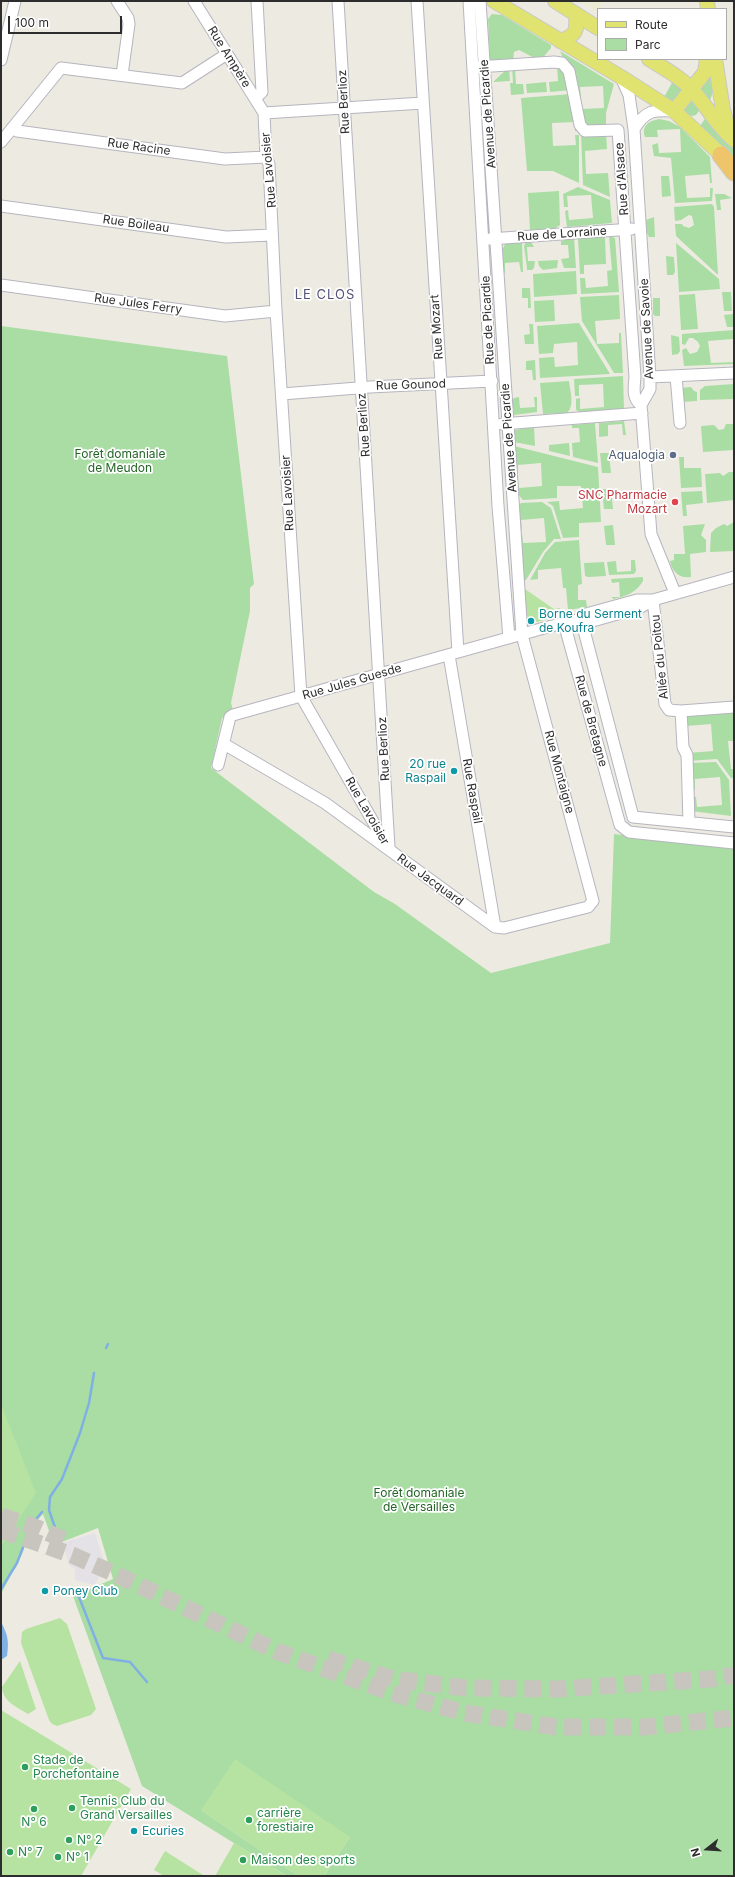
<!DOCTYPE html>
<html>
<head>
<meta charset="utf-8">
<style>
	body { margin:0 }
	#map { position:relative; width:735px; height:1877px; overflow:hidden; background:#edebe1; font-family:Inter,sans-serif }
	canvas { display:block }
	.frame { position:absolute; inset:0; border:2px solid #2d2d2d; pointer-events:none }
	.legend { position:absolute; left:597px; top:8px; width:130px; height:52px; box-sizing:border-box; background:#fff; border:1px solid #ababab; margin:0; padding:5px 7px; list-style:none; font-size:12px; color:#2d2d2d }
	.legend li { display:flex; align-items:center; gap:8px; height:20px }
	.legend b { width:20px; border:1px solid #ababab }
	.north { position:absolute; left:687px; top:1829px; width:40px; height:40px; -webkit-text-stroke:3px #fff; paint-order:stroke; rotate:253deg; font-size:11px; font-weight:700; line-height:16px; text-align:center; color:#2d2d2d }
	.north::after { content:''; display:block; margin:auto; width:14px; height:18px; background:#2d2d2d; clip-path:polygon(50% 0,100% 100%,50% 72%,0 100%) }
	.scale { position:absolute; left:8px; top:16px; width:114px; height:18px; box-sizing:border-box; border:2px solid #2d2d2d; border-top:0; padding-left:5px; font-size:12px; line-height:14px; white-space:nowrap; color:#2d2d2d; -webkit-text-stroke:3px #fff; paint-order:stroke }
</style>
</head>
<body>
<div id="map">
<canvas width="735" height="1877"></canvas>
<div class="frame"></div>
<ul class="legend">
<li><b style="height:5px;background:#e1e370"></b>Route</li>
<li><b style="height:11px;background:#a9dda4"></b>Parc</li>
</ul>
<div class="north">N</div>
<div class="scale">100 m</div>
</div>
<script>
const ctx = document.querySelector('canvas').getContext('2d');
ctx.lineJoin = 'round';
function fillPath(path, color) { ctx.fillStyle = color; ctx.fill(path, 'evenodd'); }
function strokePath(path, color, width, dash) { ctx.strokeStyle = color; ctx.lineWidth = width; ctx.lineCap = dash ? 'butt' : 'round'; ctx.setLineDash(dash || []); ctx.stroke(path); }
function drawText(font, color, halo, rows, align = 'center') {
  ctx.font = font + ' Inter,sans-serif'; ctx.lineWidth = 3.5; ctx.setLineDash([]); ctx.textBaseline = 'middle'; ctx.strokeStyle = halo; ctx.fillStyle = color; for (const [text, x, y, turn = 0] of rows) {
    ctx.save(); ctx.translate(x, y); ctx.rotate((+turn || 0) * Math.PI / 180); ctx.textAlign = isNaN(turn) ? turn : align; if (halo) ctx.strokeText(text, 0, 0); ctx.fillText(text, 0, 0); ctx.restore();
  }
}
fillPath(new Path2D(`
	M95 1533 106 1567 94 1585 75 1580V1569L69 1565 62 1543Z`), '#e4e1e7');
fillPath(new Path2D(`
	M580 1H605L597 12Z`), '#ecebd3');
fillPath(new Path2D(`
	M492 14 502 15 551 45V48L540 61 519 50 514 52 513 62H492L490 59 488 19Z
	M560 51 614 84 606 113V129L585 127 579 103H581L582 109 604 108 603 86 580 87 581 97H579Z
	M561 64 571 90 550 92 549 82 558 81 557 66Z
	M512 66 515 69 516 84H523L524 94 511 95 510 83H513Z
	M711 66 713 92 709 103 698 88Z
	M509 67 510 81 494 82V81Z
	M674 79 685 88 673 105 663 99Z
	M546 82 547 92 527 93 526 84Z
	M571 94 578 131H575L574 122 552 123 553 146 576 145 575 135H579V183L553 171H527L521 98Z
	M690 98 701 108 696 115 692 116 683 112 684 105Z
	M707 116 734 146V158L700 126Z
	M659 119 669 121 680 127 710 157 712 183H710L709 174 685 176 687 198 710 197V188H713L712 201 675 203 671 158 654 156 652 145 658 143 659 153 681 152 680 129 657 130 658 137H645C641 126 649 121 659 119Z
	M606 132 607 149 585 151 586 174 608 173 610 197 583 185 581 133Z
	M661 176H669L671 196 662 197Z
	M578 187 610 200 612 223 567 227 565 211 568 210 569 220 593 218 591 195 567 196 568 207H564L563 194Z
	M559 191 560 225 554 229 530 230 528 193Z
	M715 194H724L732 198 720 200 721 210H717Z
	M712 204 714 207 718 275 676 236 675 224H682L683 226 689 228 694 225 692 216 689 215 681 220 675 221 674 207Z
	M654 217 655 237H649L647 233 646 220Z
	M609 236 615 238 619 292 581 294 580 278H585L586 288 608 286 607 271 612 270Z
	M605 237 606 264 584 265V274H580L578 238Z
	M574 238 576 268H564L561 259 569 258 568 245H561V241Z
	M526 242H531L534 247H527L528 261H535L534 268 532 270H527V268L524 246Z
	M508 243H522L523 272H521L519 262 505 263V273H503L502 251 505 244Z
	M676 243 719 279 720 289 679 292Z
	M666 256 674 257 675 272 673 275H667Z
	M558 260 557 268 543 270 539 266 538 261Z
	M576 271 577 294 534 297 533 274Z
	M522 288H530L531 308H528V298H522Z
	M722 292H731L732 311H724Z
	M695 294 698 329 681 330 679 295Z
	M619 295 620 319 595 321 597 344 619 343V333H621L623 373H614L582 321 580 297Z
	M653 298H660V316H655L653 314Z
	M554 300 555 321 535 322 534 301Z
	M733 314 734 327H727L724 315Z
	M579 323 610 374 540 378 539 358 554 357 555 367 578 365 577 342 554 344 553 353 539 354 537 326Z
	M529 324H533L534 344H525L524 335 530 334Z
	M1 326 227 356 254 584 250 588V611L231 703 233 710 222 718 211 768 374 892 395 904 491 973 610 943 614 834 734 848V1876H324L350 1837 201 1810 298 1876H287L142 1786 73 1596 113 1579 98 1528 54 1545 43 1514 32 1526 22 1554 1 1594Z
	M734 330V349L733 339 708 341 711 363 734 362 733 352 734 364 684 366 682 350 686 348 690 354 697 352 700 346 698 342 693 338H689L685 345 682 344V334Z
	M671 335 679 337 680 351 678 354 672 355Z
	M535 360 536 380H533L532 370H526V361Z
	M623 376 624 409 580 412 576 410V399L580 398V409L604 407 603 384 579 385V396H575L574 379Z
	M569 381C570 390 575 406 567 413L543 414 540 383Z
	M734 384V399L700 400V390L705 386Z
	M691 387 694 391 697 392V401L681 402 680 388Z
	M519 397 520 408 535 407 534 397H537V412L514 415 512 400 514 398Z
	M624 421 626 435H623L622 424 608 425V436L599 437V423Z
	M595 423 598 463 573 457 572 443 580 442 579 428H572V425Z
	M726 424H734V450L703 452 701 426 714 425 719 430 724 429Z
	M534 427 535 446 514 442V430Z
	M569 443 570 456 549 451V445Z
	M514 446 598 467 601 522 579 523V537L563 538 553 506 547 502 559 501 560 510 583 508 581 486H557V498L523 500 518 494 516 478H518L519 488 542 486 541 463 518 465V474L516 475Z
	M600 453H609L611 473H602Z
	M679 457H684V468H701L702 487 681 488Z
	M729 472H734V500L707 503 705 474 720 473 723 476Z
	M602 489H611L613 509H604Z
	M702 491 703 503 686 505 687 516H683L681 492Z
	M542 502 551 508 561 539H554L543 552 526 580H523L520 534H522L523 543 546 542 544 518 521 520 522 530H520L519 505 521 503Z
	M734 522V551L710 552 711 533 716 528 724 524 727 526Z
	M705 524 701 535 706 540V552L690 554 691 577C680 579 672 572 670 561L674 560V554H685L683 526Z
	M613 525 615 545H606L604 526Z
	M579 540 582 584 578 585V600H586L587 607 568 610 566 588H563L561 568 538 570V579L530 580 545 553 555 542Z
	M631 560H635L636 571 634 574 609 575 607 562 616 561 617 572 631 571Z
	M604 562 606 576 588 577 585 576 584 563Z
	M643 577V581C637 592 625 597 613 599L612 597H620L619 582 612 583 611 579Z
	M734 709V741H728L731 769H734V778H731L717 759 688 761V753L713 751 711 724 686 726 682 712Z
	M716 762 729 780 731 816 691 811 690 797H696L697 807 722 805 720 777 695 779V790H690L689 763Z`), '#a9dda4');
fillPath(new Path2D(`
	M522 587 554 609 560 608 561 615 537 622 525 615Z
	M1 1404 36 1493 1 1546Z
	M60 1618 67 1624 96 1709 91 1715 57 1726 52 1724 49 1720 21 1643 22 1632 26 1629Z
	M20 1661 36 1709 28 1714C17 1707 3 1702 2 1687Z
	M1 1710 131 1789 81 1876H1Z
	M235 1759 350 1837 324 1876H298L201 1810Z
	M234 1843 287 1876H215Z
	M165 1851 203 1875 202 1876H164L154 1870Z`), '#b6e3a1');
fillPath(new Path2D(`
	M1 1622C8 1635 9 1641 7 1656L1 1660Z`), '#80b0e3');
strokePath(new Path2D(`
	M106 1348 108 1344
	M59 1539 49 1510 50 1497 62 1479 80 1433 89 1403 94 1373
	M1 1589 17 1563 32 1524 42 1512
	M79 1597 103 1658 130 1662 147 1682`), '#80b0e3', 2.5);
strokePath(new Path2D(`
	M1 1516 35 1527 71 1543
	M1 1530 72 1555 113 1573 276 1651 392 1693 465 1713 556 1727H645L734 1718
	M328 1659 393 1679 466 1688 558 1689 711 1679 734 1675`), '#c7c5bd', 17, [17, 8]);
const minor = new Path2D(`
	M117 1 128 18 129 24 122 75
	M194 1 264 113 266 157 269 164 276 311 301 696 387 846
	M338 1 389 847
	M417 1 458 652
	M469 1 498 506 509 638
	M1 60 15 1
	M477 67 554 62 562 63 569 71 580 125 585 131 618 130 635 377C634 388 632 398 641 405
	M621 77 629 95 634 129 650 377V389L641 405 651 534 675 593
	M255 98 262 92 257 1
	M264 113 423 103
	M12 128 17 131 225 159 266 157
	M634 129C646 110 653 110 674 111
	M1 142 61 68 182 83 227 54
	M1 206 226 237 272 235
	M490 239 632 229
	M1 285 225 316 276 311
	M676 376 680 423
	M650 377 734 373
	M282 394 370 387 492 381
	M502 424 642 413
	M653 600 665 704 669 710 681 711 734 707
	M581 619 633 817 734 827
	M581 619 586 614 637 600H653L734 577
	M564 623 620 825 629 832 734 843
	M449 655 495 927
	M681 711 683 747 687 755 689 822
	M224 744 325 803 495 927 504 928 588 907 593 901 522 635 480 1
	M218 765 230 717 233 715 544 628 581 619 589 622 639 608 653 600`);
const major = new Path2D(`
	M494 1 621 77 674 111 729 162
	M555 1 598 28
	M707 1 708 9
	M560 41C577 35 577 31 576 14
	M649 59C665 69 682 78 694 92 708 108 718 127 734 140
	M715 59 723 110 730 135
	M674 111 705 72 707 59`);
const highway = new Path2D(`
	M721 155 734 172`);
strokePath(minor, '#b6b5bf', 13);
strokePath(major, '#c8c8c8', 16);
strokePath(highway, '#c8c8c8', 19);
strokePath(minor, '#fff', 11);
strokePath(major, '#e1e370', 14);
strokePath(highway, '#eec56b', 17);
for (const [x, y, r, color] of [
	[673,455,4,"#5c6f8a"],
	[675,502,4,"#e0444e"],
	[531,621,4,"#0f9aa8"],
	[454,771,4,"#0f9aa8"],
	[45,1591,4,"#0f9aa8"],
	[25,1767,4,"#2e9e5b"],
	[72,1808,4,"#2e9e5b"],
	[34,1809,4,"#2e9e5b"],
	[249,1820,4,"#2e9e5b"],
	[134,1831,4,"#0f9aa8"],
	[69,1840,4,"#2e9e5b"],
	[10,1852,4,"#2e9e5b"],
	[58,1857,4,"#2e9e5b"],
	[243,1860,4,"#2e9e5b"]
]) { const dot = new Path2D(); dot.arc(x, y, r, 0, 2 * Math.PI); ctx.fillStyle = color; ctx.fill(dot); strokePath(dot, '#fff', 1.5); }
drawText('12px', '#2d2d2d', '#fff', [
	["Rue Ampère",229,57,58],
	["Rue Berlioz",344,102,-93],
	["Avenue de Picardie",488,114,-94],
	["Rue Racine",139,147,8],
	["Rue Lavoisier",269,170,-95],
	["Rue d'Alsace",622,179,-94],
	["Rue Boileau",136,224,8],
	["Rue de Lorraine",562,234,-4],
	["Rue Jules Ferry",138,304,8],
	["Rue de Picardie",488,320,-93],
	["Rue Mozart",437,327,-94],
	["Avenue de Savoie",647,329,-93],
	["Rue Gounod",411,385,-2],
	["Rue Berlioz",364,425,-94],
	["Avenue de Picardie",509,438,-94],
	["Rue Lavoisier",288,493,-93],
	["Allée du Poitou",660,657,-96],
	["Rue Jules Guesde",352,682,-16],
	["Rue de Bretagne",591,721,75],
	["Rue Berlioz",384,749,-93],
	["Rue Montaigne",559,772,75],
	["Rue Raspail",472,791,80],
	["Rue Lavoisier",367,811,60],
	["Rue Jacquard",430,880,36]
]);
drawText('12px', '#236526', '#fff', [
	["Forêt domaniale",120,454],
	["de Meudon",120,468],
	["Forêt domaniale",419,1493],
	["de Versailles",419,1507]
]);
drawText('12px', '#4e5e75', '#fff', [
	["Aqualogia",665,455]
], 'right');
drawText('12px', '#be3a42', '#fff', [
	["SNC Pharmacie",667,495],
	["Mozart",667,509]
], 'right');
drawText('12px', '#0d838f', '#fff', [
	["Borne du Serment",539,614],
	["de Koufra",539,628],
	["20 rue",446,764,"right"],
	["Raspail",446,778,"right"],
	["Poney Club",53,1591],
	["Ecuries",142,1831]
], 'left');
drawText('12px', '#27864d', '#fff', [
	["Stade de",33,1760],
	["Porchefontaine",33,1774],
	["Tennis Club du",80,1801],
	["Grand Versailles",80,1815],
	["carrière",257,1813],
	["forestiaire",257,1827],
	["N° 6",34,1822,"center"],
	["N° 2",77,1840],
	["N° 7",18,1852],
	["N° 1",66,1857],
	["Maison des sports",251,1860]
], 'left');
ctx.letterSpacing = '1px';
drawText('13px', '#55527a', '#fff', [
	["LE CLOS",325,295]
]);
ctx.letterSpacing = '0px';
</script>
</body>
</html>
